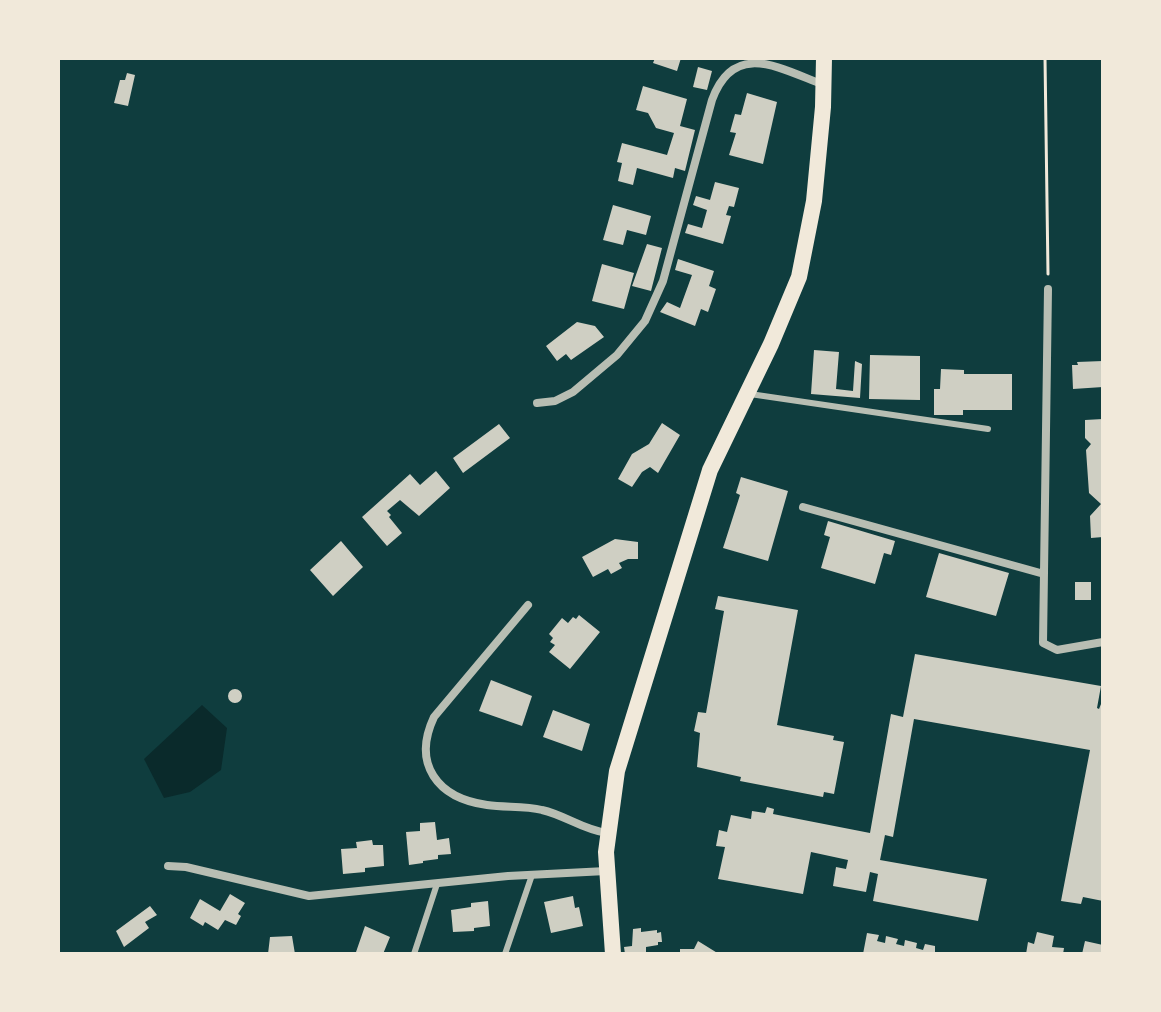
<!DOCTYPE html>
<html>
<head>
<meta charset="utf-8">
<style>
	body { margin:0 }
	#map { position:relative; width:1161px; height:1012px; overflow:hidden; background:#0f3d3e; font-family:Merriweather,serif }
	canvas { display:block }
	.frame { position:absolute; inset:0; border:60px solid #f1e9da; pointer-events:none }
</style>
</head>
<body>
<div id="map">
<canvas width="1161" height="1012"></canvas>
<div class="frame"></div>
</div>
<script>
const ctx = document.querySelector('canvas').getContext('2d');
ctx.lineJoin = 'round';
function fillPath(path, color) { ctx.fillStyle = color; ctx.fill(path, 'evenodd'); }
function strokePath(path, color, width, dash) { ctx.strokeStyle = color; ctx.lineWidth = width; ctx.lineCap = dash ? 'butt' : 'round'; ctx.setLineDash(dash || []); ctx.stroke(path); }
fillPath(new Path2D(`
	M202 705 227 728 221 770 190 792 164 798 144 759Z`), '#0a2a2b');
fillPath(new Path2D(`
	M655 58H681L677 71 653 63Z
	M698 67 712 71 707 90 693 87Z
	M127 73 135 75 128 106 114 103 120 80H125Z
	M643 86 687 99 680 126 695 130 685 171 675 168 673 178 637 168 633 185 618 181 622 163 617 162 622 143 667 155 674 133 656 128 648 113 636 110Z
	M747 93 777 102 763 164 729 155 736 133 730 132 735 114 741 115Z
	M715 182 739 188 734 207 729 206 726 215 731 216 723 244 685 233 688 224 702 228 707 210 693 205 696 196 710 200Z
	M613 205 651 216 646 235 627 230 623 245 603 240Z
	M647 244 662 248 651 291 632 286Z
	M678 259 714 271 709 286 716 289 708 312 701 309 695 326 660 312 667 302 680 308 692 275 675 270Z
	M602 264 634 273 624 309 592 301Z
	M577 322 595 326 604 337 571 360 566 354 557 361 546 346Z
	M814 350 839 352 836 389 853 391 855 361 862 364 860 398 811 394Z
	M870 355 920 356V400L869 399Z
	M1103 361V387L1073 389 1072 365H1078L1077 362Z
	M941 369 964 370V374H1012V410H963V415H934V389H940Z
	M1103 419V537L1091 538 1090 516 1101 504 1089 493 1086 450 1091 444 1085 438V420Z
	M662 423 680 435 658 473 650 467 642 472 632 487 618 479 632 454 649 444Z
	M499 424 510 438 463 473 453 458Z
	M436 471 450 488 419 516 400 500 387 511 391 515 389 517 402 533 387 546 362 517 410 474 420 485Z
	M741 477 788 491 768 561 723 548 740 495 736 493Z
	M828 521 895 541 891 555 884 553 875 584 821 568 830 537 824 535Z
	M615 539 638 542V559H628L619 563 622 568 611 574 608 569 593 577 582 557Z
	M341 541 363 567 333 596 310 570Z
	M939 553 1009 573 996 616 926 597Z
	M1075 582H1091V600H1075Z
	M718 596 798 610 777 725 834 736 833 740 844 742 834 794 824 792 823 797 740 781 741 777 697 767 700 733 694 731 698 712 706 713 724 611 715 609Z
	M579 615 600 632 570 669 549 652 555 645 550 642 553 638 549 634 562 618 568 623 573 617 576 619Z
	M915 654 1101 686 1097 708 1099 709 1103 699V901L1083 897 1081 904 1061 901 1090 750 914 719 893 837 885 835 880 860 987 879 978 921 873 901 878 874 870 872 866 892 833 886 836 867 846 869 848 860 811 852 803 894 718 879 725 847 716 846 719 830 727 832 731 815 751 819 752 811 765 813 767 807 774 809 773 814 870 833 891 714 903 717Z
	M491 680 532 696 522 726 479 711Z
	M228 696a7 7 0 1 1 14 0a7 7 0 1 1-14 0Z
	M553 710 590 724 582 751 543 737Z
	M435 822 437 840 449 838 451 854 438 855V859L423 861V863L409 865 406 832 420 831V823Z
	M372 840 373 845H383L384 866 365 868V872L343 874 341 849 357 848 356 842Z
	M230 894 245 903 238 914 241 916 236 925 225 920 218 930 205 922 203 926 190 918 200 899 220 911Z
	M573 896 575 908 579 907 583 926 551 933 544 902Z
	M488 901 490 926 474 928V931L453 932 451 910 471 907V903Z
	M150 906 157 915 145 922 149 928 124 947 116 931Z
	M365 926 390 937 383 954 356 952Z
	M641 928V932L657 930V933L661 932 662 942H658V945L646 947V954H625L624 947 632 946 633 929Z
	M1037 932 1054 936 1052 947 1064 948 1063 954H1026L1028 942 1034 944Z
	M867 933 879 935 877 941 885 943 886 936 898 939 896 944 904 946 905 940 917 943 916 948 923 950 925 944 935 946V954H863Z
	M292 936 295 954H268L270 937Z
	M698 941 719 954H680V949H694Z
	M1085 941 1103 945V954H1082Z`), '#cfcfc3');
strokePath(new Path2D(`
	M1045 58 1048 274`), '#f1e9da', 3);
strokePath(new Path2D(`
	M750 394 988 429
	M414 954 437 884
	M505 954 532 875`), '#b8beb3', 6);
strokePath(new Path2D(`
	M1048 289 1043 643 1057 650 1103 642
	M537 403 555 401 573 392 617 355 645 321 663 281 712 100C734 39 781 69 824 85
	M803 507 1044 574
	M528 605 434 717C412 764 437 798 487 805 505 808 524 805 542 810 565 815 583 830 607 833
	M168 866 186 867 309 896 508 876 606 871`), '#b8beb3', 8);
strokePath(new Path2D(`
	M613 954 606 852 617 771 710 470 771 344 799 277 814 201 823 107 824 58`), '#f1e9da', 16);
</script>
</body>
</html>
